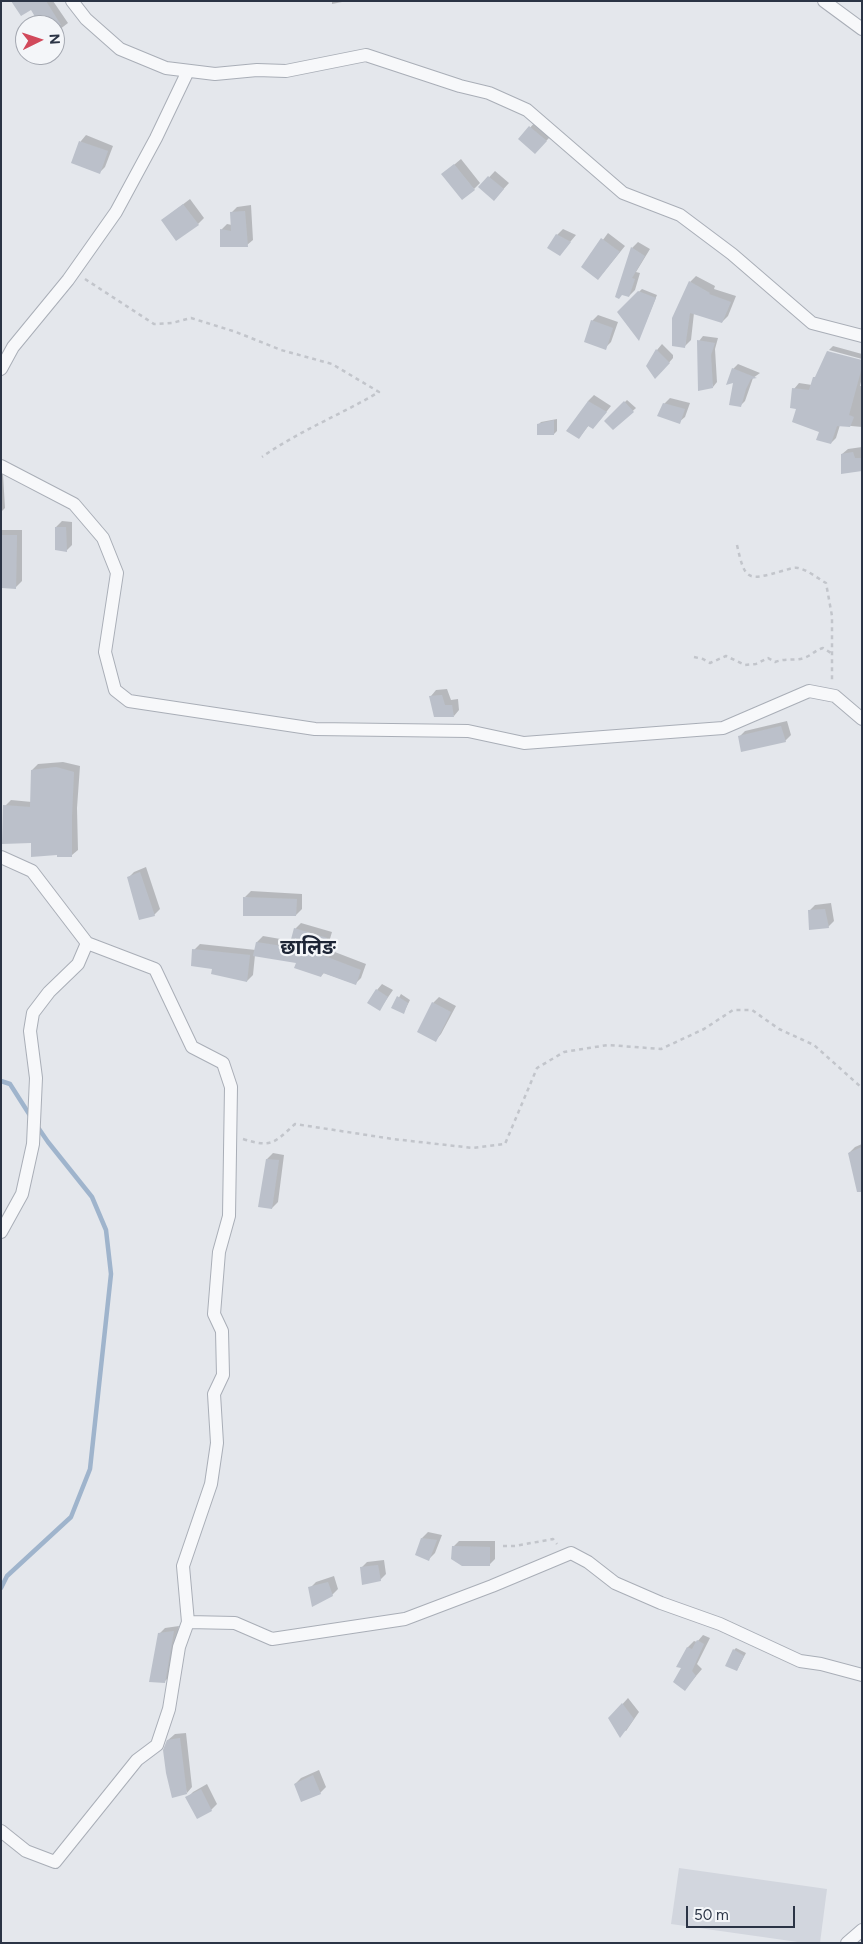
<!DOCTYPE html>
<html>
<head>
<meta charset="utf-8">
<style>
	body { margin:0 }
	#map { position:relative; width:863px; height:1944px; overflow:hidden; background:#e4e7ec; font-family:Figtree,sans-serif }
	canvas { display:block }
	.frame { position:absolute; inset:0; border:2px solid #2b3445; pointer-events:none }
	.north { position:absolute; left:15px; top:15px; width:50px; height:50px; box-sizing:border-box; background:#f4f6f9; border:1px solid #a4a8b1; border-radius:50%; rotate:86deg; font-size:14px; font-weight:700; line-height:20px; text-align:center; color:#2b3445 }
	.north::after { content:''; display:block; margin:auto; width:18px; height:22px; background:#d1495b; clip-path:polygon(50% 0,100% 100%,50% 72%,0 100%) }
	.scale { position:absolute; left:686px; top:1906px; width:109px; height:22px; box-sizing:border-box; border:2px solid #2b3445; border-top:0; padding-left:6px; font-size:15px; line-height:18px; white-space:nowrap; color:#2b3445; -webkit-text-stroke:4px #f4f6f9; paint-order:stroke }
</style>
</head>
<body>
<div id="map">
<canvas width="863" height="1944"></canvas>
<div class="frame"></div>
<div class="north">N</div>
<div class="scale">50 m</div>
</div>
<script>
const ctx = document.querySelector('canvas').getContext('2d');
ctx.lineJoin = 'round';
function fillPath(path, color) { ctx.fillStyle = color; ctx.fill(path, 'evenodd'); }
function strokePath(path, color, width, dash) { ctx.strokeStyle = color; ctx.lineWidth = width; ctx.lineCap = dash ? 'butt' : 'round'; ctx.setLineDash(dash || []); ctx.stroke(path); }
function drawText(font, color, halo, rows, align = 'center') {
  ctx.font = font + ' Figtree,"Noto Sans Devanagari",sans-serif'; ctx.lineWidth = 4.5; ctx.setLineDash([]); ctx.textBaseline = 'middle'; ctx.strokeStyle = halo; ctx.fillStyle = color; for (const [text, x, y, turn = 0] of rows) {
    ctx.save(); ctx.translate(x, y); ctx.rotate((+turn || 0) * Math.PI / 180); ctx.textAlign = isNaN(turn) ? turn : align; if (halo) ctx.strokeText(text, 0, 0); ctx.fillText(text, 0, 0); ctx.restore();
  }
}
fillPath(new Path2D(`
	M679 1868 827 1889 820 1943H805L671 1924Z`), '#d2d6de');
fillPath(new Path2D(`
	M14 1H53L68 23 55 33V25H42L31 8Z
	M332 1H347L332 4Z
	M536 121 552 135 541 146 520 139Z
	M86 135 113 146 105 167 99 173 73 163 81 141Z
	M461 159 480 183 474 189 449 169Z
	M495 171 509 183 499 194 480 187Z
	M190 199 204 218 198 224 169 215Z
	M251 205 253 240 247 245 221 230 227 224 232 225 231 213 237 207Z
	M563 229 576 235 560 254 557 235Z
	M608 233 625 246 603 273 583 267Z
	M638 242 650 249 636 272 640 273 635 290 629 296 623 294 616 296 632 248Z
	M696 276 715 286 714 289 736 296 728 316 722 322 694 313 691 340 685 346 690 282Z
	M642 289 657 295 639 339 618 312Z
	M598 315 618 322 611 342 605 348 592 321Z
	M703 336 718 338 715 349 717 382 713 387 699 341Z
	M662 344 673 355V358L661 372 648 366 657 350Z
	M833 346 862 354V359L829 350Z
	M829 351V353L862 362V378L860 386H862V427L840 425 836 438 831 443 797 408 794 389 799 383 812 385Z
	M738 364 760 373 753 378 745 401 740 406 733 369Z
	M594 395 611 406 599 421 589 425 579 438 588 401Z
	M670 398 690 403 685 417 679 422 664 404Z
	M627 400 636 408 613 429 606 421Z
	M557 419V431L554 434 538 425 541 422Z
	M862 447V470L842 454 848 449Z
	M1 474H3L5 508 1 512Z
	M62 521 72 522V545L66 551 56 527Z
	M1 530H22V581L16 587 3 556H1Z
	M447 689 451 700 458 699 459 710 454 716 431 696 436 690Z
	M787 721 791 735 785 741 739 737 745 731Z
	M63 762 80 766 77 808 78 850 72 855 33 841 5 806 11 800 32 802V770L38 764Z
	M146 867 160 909 154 915 128 878 134 872Z
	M251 891 302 894V909L296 915 245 897Z
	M831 903 834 921 828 927 809 911 815 905Z
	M301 923 332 932 327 949 366 964 361 978 355 984 324 973 321 976 297 962 255 955 253 975 247 981 213 967 194 950 200 944 256 950 257 942 263 936 292 941 295 929Z
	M382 984 393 990 380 1009 377 990Z
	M401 994 410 1000 404 1012 393 1008Z
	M439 997 456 1006 441 1034 436 1040 433 1003Z
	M862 1144V1174L849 1153 855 1147Z
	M273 1153 284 1155 278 1202 272 1208 267 1159Z
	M428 1532 442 1535 435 1553 429 1559 422 1538Z
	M459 1541H495V1559L489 1565 453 1547Z
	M384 1560 386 1574 380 1580 361 1568 367 1562Z
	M334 1576 338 1589 332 1595 310 1588 316 1582Z
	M179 1626 170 1676 164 1682 159 1634 165 1628Z
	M703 1635 710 1638 697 1664 702 1669 685 1689 683 1667 678 1666 688 1647 694 1641 697 1642Z
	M736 1648 746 1653 737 1670 734 1650Z
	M628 1698 639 1712 626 1731 609 1719Z
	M186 1733 192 1787 187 1793 168 1740 175 1734Z
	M319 1770 326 1787 320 1793 295 1784 301 1778Z
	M207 1784 217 1804 211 1810 187 1798 193 1792Z`), '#0003');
strokePath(new Path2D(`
	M1 1081 10 1084 31 1117
	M1 1588 7 1576 71 1517 90 1469 111 1274 106 1230 92 1197 48 1142 37 1126`), '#9fb4cc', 4.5);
fillPath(new Path2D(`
	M11 1H46L61 25H40L31 10 21 16Z
	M529 126 547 141 535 154 518 139Z
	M79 141 108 151 100 174 71 163Z
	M454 164 475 190 462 200 441 174Z
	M488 176 504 189 494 201 478 187Z
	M183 204 199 225 176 241 161 220Z
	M245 211 248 247H220V229L231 231 230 212Z
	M556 234 571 242 560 256 547 248Z
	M601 238 620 252 598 280 581 267Z
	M631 247 645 256 632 278 635 279 629 297 622 295 619 299 615 297Z
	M689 281 710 293 709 294 731 302 722 323 690 313 685 348 672 346V318Z
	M638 291 656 298 639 341 617 312Z
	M591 320 613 328 606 350 584 342Z
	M697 340 715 343 711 355 713 388 698 391Z
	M656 349 670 363 655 379 646 366Z
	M827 351 862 360V367L849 415 854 417 850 427 837 426 831 444 816 440 819 432 792 422 796 409 790 408 792 388 809 390 813 377H815Z
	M732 368 757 378 751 379 746 389 741 407 729 405 733 383 726 385Z
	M588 401 607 412 593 429 588 426 579 439 566 431Z
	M624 401 634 412 613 430 604 421Z
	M663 403 685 409 680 424 657 416Z
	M554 420V435H537V424Z
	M853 452 855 458H862V471L841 474V454Z
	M55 527H66L67 552 55 550Z
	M2 535H17L16 589 2 588Z
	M442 695 445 705H452L454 717H434L429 696Z
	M781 726 786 742 741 752 738 736Z
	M56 767 74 772 72 815V857H57V855L31 857V843L2 844 3 805 30 807 31 770Z
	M140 872 155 916 139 920 127 877Z
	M243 897 297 899 296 916H243Z
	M825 909 829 928 809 930 808 910Z
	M294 928 327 938 322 955 361 970 356 985 323 973 321 977 294 968 296 963 253 956 256 942 289 947Z
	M192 949 250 955 247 982 211 974 212 969 191 966Z
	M376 989 388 997 380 1011 367 1003Z
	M397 996 408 1003 404 1014 391 1008Z
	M432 1002 451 1012 436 1042 417 1032Z
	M862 1147V1192H857L848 1153Z
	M266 1159 279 1160 272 1209 258 1207Z
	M421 1538 437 1540 429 1561 415 1555Z
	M452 1546 490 1547V1566H462L451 1559Z
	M378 1565 381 1581 362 1585 360 1567Z
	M328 1582 333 1596 312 1607 308 1587Z
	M174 1631 165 1683 149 1682 158 1633Z
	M697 1640 704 1644 692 1671 696 1676 685 1691 673 1682 681 1668 676 1667 687 1647 692 1649Z
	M733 1649 744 1656 737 1671 725 1666Z
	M622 1703 634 1719 620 1738 608 1718Z
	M180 1738 187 1794 172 1798 166 1773 163 1750 167 1740Z
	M313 1775 321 1794 301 1802 294 1784Z
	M201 1789 212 1811 197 1819 185 1797Z`), '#bbc0ca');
const minor = new Path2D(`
	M72 1 86 19 120 49 166 68 215 74 257 70 286 71 366 55 460 86 489 93 527 110 623 193 680 215 732 254 812 323 862 336
	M824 1 862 29
	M1 369 13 347 68 280 116 212 156 138 188 71
	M1 466 74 504 103 538 117 573 105 652 115 690 129 701 315 729 468 731 524 743 723 728 809 691 835 696 862 719
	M1 857 32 871 87 943 155 969 192 1047 223 1063 231 1087 229 1216 219 1252 214 1314 222 1331 223 1375 214 1394 217 1443 211 1484 183 1566 188 1622
	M1 1232 22 1194 33 1144 36 1078 30 1031 33 1013 49 992 78 964 87 943
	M1 1831 26 1851 55 1862 137 1760 157 1745 169 1709 179 1647 188 1622 235 1623 272 1639 405 1619 492 1586 571 1553 588 1562 615 1583 661 1603 720 1624 800 1661 821 1664 862 1675
	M847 1943 862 1930`);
strokePath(minor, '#a9aeb7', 14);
strokePath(new Path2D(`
	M85 279 154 324 172 323 191 318 236 332 281 350 332 364 379 392C340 415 299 431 262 457
	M737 545C745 581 747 581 782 571 787 570 793 567 798 568 808 570 817 578 826 583L832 616V681
	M694 657 703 659 710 663 726 656 745 665 756 664 768 658 775 662C785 658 795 661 804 658 811 656 815 650 823 648L831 653
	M243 1139C272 1148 274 1143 295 1124L393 1139 473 1148 505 1144 537 1068 564 1052 608 1045 661 1049 704 1029 733 1010H752L779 1029 814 1045 862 1088
	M503 1546H515L553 1539 557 1544`), '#c2c5cb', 2.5, [4, 4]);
strokePath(minor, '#f7f8fa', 12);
drawText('bold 20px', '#1d2536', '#f4f6f9', [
	["छालिङ",308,948]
]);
</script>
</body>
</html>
